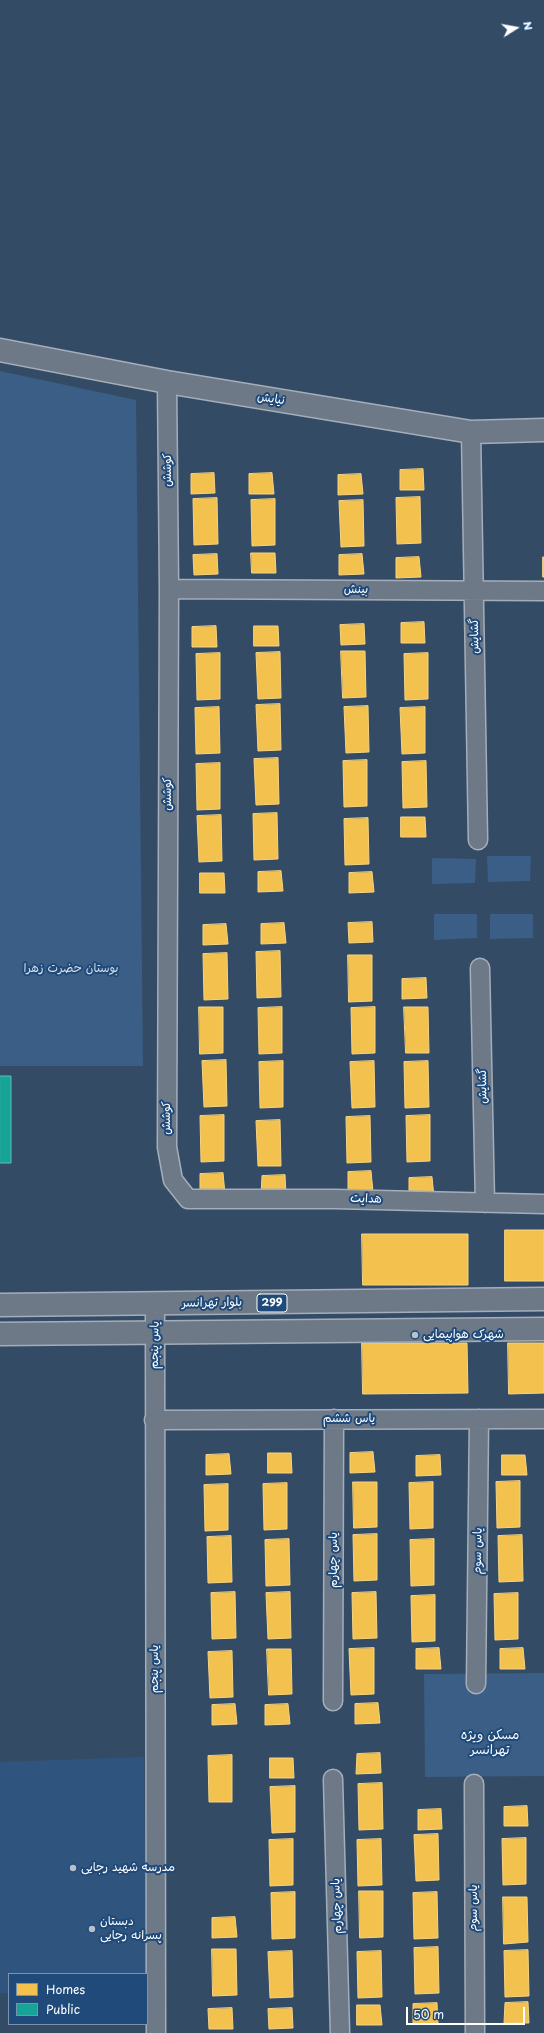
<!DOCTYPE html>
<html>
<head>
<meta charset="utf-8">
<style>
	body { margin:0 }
	#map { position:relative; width:544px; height:2033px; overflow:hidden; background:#344b65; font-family:"Playpen Sans",sans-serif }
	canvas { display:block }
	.legend { position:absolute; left:8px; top:1973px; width:140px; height:52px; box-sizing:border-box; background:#1f4a7a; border:1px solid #7992af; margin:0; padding:5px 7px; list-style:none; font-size:12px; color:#fff }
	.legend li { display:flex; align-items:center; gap:8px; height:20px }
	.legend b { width:20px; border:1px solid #7992af }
	.north { position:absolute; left:496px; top:8px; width:40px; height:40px; -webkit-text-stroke:3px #1f4a7a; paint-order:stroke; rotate:79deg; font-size:11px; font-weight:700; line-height:16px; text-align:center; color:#fff }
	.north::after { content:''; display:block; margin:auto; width:14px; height:18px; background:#fff; clip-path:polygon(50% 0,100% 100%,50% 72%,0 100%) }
	.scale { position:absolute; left:406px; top:2007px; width:119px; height:18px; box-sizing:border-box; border:2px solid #fff; border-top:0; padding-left:5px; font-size:12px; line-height:14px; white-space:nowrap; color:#fff; -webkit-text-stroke:3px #1f4a7a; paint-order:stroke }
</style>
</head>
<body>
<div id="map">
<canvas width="544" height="2033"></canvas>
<ul class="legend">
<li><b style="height:11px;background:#f2c14e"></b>Homes</li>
<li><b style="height:11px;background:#17a398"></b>Public</li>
</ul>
<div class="north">N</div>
<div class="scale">50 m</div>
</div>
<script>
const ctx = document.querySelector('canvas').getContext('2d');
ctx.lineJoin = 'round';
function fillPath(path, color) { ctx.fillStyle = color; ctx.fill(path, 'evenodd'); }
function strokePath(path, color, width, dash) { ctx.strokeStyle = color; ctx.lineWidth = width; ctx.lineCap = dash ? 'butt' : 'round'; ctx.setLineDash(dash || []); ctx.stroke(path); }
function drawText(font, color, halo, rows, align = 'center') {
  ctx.font = font + ' "Playpen Sans","Playpen Sans Arabic",sans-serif'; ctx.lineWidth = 4; ctx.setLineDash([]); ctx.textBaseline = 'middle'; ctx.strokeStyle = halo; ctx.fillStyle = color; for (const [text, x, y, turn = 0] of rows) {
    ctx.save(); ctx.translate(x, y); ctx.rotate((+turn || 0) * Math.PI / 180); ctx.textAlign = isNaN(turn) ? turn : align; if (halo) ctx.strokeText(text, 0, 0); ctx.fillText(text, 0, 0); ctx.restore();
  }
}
fillPath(new Path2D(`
	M144 1757 146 1974H9V1993H0V1762Z`), '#2f557f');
fillPath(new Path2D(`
	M0 371 136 400 143 1066H0Z
	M487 856H531L530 881 488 882Z
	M432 858 476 859 475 883 432 884Z
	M434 914H477V938L434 940Z
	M490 914H533V938L490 939Z
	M544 1673V1776L425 1777 424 1674Z`), '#3b5e86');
const homes = new Path2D(`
	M423 469 424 490H400V470Z
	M214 473 215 493 191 494V474Z
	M272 473 274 494H249V474Z
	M361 474 363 494 338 495V475Z
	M420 497 421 543 397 544 396 498Z
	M217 498 218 544 194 545 193 499Z
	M275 499V545L252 546 251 500Z
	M363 500 364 546 341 547 339 501Z
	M251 553H275L276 573H252Z
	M217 554 218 574 194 575 193 555Z
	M362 554 364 574 339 575V555Z
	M419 557 421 577 396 578V558Z
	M543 557H544V577H543Z
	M424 622 425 643H401V623Z
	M364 624 365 644 341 645 340 625Z
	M216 626 217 647H192V627Z
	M254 626H278L279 646H254Z
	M341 651H365L366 697 343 698Z
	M280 652 281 698 258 699 256 653Z
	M220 653V699L197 700 196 654Z
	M428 653V699L405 700 404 654Z
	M280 704 281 750 258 751 256 705Z
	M368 706 369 752 346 753 344 707Z
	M219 707 220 753 196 754 195 708Z
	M425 707V753L402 754 400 708Z
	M278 758 279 804 256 805 254 759Z
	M367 760V806L344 807 343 761Z
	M426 761 427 807 403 808 402 762Z
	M220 763V809L197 810 196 764Z
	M277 813 278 859 254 860 253 814Z
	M221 815 222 861 199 862 197 816Z
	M401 817H425L426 837H401Z
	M368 818 369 864 345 865 344 819Z
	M281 871 283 891 258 892V872Z
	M372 872 374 892 349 893V873Z
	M200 873H224L225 893H200Z
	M372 922 373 942 349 943 348 923Z
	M284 923 286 943 261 944V924Z
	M226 924 228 944 203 945V925Z
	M280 951 281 997 257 998 256 952Z
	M227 953 228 999 204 1000 203 954Z
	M348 955H372V1001L349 1002Z
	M426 978 427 998 402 999V979Z
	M199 1007H223V1053L200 1054Z
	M282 1007V1053L259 1054 258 1008Z
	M375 1007V1053L352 1054 351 1008Z
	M404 1007H428L429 1053H406Z
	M226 1060 227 1106 204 1107 202 1061Z
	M283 1061V1107L260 1108 259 1062Z
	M374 1061 375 1107 352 1108 350 1062Z
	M428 1061 429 1107 405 1108 404 1062Z
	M224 1115V1161L201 1162 200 1116Z
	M430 1115V1161L407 1162 406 1116Z
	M370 1116 371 1162 347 1163 346 1117Z
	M280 1120 281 1166H258L256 1121Z
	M371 1171 373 1192H348V1172Z
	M223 1173 225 1194H200V1174Z
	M285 1175 286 1195 261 1196 262 1176Z
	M432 1177 434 1197 409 1198V1178Z
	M505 1230H544V1281H505Z
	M362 1234H468V1285H363Z
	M362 1343H467L468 1393 363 1394Z
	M508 1343H544V1393L509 1394Z
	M373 1452 375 1472 350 1473V1453Z
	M268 1453H291L292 1473H268Z
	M229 1454 231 1474 206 1475V1455Z
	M440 1455 441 1475 416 1476V1456Z
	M502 1455H525L527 1475H502Z
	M520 1481V1527L497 1528 496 1482Z
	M353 1482H377V1527L354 1528Z
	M433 1482V1528L410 1529 409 1483Z
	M287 1483V1529L264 1530 263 1484Z
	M228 1484V1530L205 1531 204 1485Z
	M377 1534V1580L354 1581 353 1535Z
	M522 1535 523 1581 499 1582 498 1536Z
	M231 1536 232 1582 208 1583 207 1537Z
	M289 1539 290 1585 266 1586 265 1540Z
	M434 1539V1585L411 1586 410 1540Z
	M235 1592 236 1638 212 1639 211 1593Z
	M290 1592 291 1638 268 1639 266 1593Z
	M376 1592 377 1638 353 1639 352 1593Z
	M518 1593V1639L495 1640 494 1594Z
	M435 1595V1641L412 1642 411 1596Z
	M374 1648V1694L351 1695 349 1649Z
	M439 1648 441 1669H416V1649Z
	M523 1648 525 1669H500V1649Z
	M267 1649H291L292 1694 269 1695Z
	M232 1651 233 1697 210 1698 208 1652Z
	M378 1703 380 1723 355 1724V1704Z
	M235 1704 237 1724 212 1725V1705Z
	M288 1704 290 1724 265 1725V1705Z
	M380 1753 381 1773 356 1774 357 1754Z
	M232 1755V1802H209L208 1756Z
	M270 1758H293L294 1778H270Z
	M382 1783 383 1829 359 1830 358 1784Z
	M295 1786V1832L272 1833 270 1787Z
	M527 1806 528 1826H504V1807Z
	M441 1809 442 1829 418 1830V1810Z
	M438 1834 439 1880 416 1881 414 1835Z
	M526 1838V1884L503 1885 502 1839Z
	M293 1839V1885L270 1886 269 1840Z
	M381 1839 382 1885 358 1886 357 1840Z
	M359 1891H383V1937L360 1938Z
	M295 1892V1938L272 1939 271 1893Z
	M437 1892 438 1938 414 1939 413 1893Z
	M503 1897H527L528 1942 504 1944Z
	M235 1917 237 1937 212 1938V1918Z
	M438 1947 439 1993 415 1994 414 1948Z
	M212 1949H236L237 1995 213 1996Z
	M528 1950 529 1996 505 1997 504 1951Z
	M292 1951 293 1997 270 1998 268 1952Z
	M381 1951 382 1997 358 1998 357 1952Z
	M528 2002 529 2023H504L505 2003Z
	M437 2003 438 2023 413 2024V2004Z
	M357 2005H380L382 2025H357Z
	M232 2008 233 2029H209L208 2009Z
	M292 2008 293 2028 269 2029 268 2009Z`);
fillPath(homes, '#f2c14e');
strokePath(homes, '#f6d483', 1);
const public = new Path2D(`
	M0 1076H11V1163H0Z`);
fillPath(public, '#17a398');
strokePath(public, '#5dbfb7', 1);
const minor = new Path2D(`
	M167 382 169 589 167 1147 173 1180 188 1199H335L544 1204
	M471 432 478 840
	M169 589 544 591
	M480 968 485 1203
	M155 1304 156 2033
	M154 1420 544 1419
	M476 1684 479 1419
	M333 1701 334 1419
	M333 1779 340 2033
	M474 1784 475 2033`);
const tertiary = new Path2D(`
	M0 350 167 382 471 432 544 430`);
const primary = new Path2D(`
	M0 1305 544 1299
	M0 1334 544 1329`);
strokePath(minor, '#a4aeba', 21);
strokePath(tertiary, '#a4aeba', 25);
strokePath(primary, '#a4aeba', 25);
strokePath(minor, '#6d7986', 18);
strokePath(tertiary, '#6d7986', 22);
strokePath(primary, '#6d7986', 22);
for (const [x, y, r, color] of [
	[415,1335,4,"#b8c0c9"],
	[73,1868,4,"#b8c0c9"],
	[92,1929,4,"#b8c0c9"]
]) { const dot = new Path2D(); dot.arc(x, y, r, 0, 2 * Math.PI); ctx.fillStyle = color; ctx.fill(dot); strokePath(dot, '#1f4a7a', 1.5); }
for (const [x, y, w] of [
	[272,1303,30]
]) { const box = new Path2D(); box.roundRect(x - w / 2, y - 9, w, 18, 3); ctx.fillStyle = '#1f4a7a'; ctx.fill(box); strokePath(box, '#fff', 1); }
drawText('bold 11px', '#fff', null, [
	["299",272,1303]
]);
drawText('12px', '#fff', '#1f4a7a', [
	["نیایش",271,399,9],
	["کوشش",168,470,-90],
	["بینش",356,590],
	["گشایش",475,636,-91],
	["کوشش",168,794,-90],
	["گشایش",483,1086,-91],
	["کوشش",167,1118,-90],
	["هدایت",366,1199,2],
	["بلوار تهرانسر",212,1303,-1],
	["یاس پنجم",155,1345,-89],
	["یاس ششم",349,1419],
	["یاس سوم",478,1551,-89],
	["یاس چهارم",334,1560,-90],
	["یاس پنجم",155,1669,-90],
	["یاس چهارم",337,1906,-92],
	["یاس سوم",474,1908,-90]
]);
drawText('12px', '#d8dfe8', '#1f4a7a', [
	["بوستان حضرت زهرا",71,969]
]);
drawText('12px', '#fff', '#1f4a7a', [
	["شهرک هواپیمایی",423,1335],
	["مدرسه شهید رجایی",81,1868],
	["دبستان",100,1922],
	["پسرانه رجایی",100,1936]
], 'left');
drawText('13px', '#fff', '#1f4a7a', [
	["مسکن ویژه",490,1735],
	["تهرانسر",490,1750]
]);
</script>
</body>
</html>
